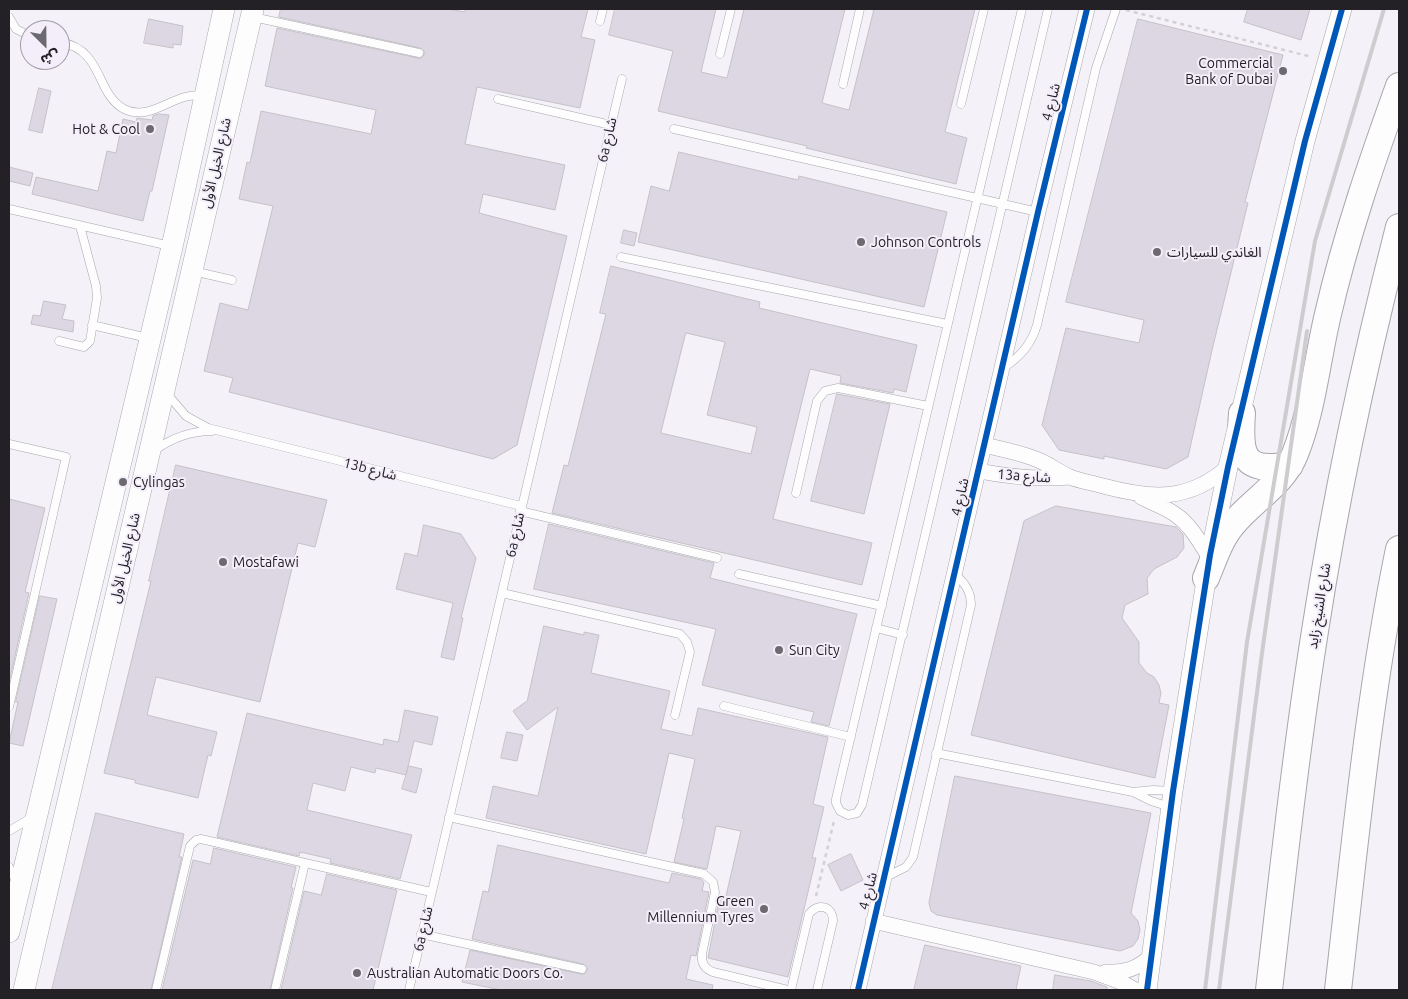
<!DOCTYPE html>
<html>
<head>
<meta charset="utf-8">
<style>
	body { margin:0 }
	#map { position:relative; width:1408px; height:999px; overflow:hidden; background:#f4f1f8; font-family:Ubuntu,"Noto Sans Arabic",sans-serif }
	canvas { display:block }
	.frame { position:absolute; inset:0; border:10px solid #232126; pointer-events:none }
	.north { position:absolute; left:20px; top:20px; width:50px; height:50px; box-sizing:border-box; background:#f4eefb; border:1px solid #a09ca6; border-radius:50%; rotate:157deg; font-size:14px; font-weight:700; line-height:20px; text-align:center; color:#232126 }
	.north::after { content:''; display:block; margin:auto; width:18px; height:22px; background:#6c6a70; clip-path:polygon(50% 0,100% 100%,50% 72%,0 100%) }
</style>
</head>
<body>
<div id="map">
<canvas width="1408" height="999"></canvas>
<div class="frame"></div>
<div class="north">ش</div>
</div>
<script>
const ctx = document.querySelector('canvas').getContext('2d');
ctx.lineJoin = 'round';
function fillPath(path, color) { ctx.fillStyle = color; ctx.fill(path, 'evenodd'); }
function strokePath(path, color, width, dash) { ctx.strokeStyle = color; ctx.lineWidth = width; ctx.lineCap = dash ? 'butt' : 'round'; ctx.setLineDash(dash || []); ctx.stroke(path); }
function drawText(font, color, halo, rows, align = 'center') {
  ctx.font = font + ' Ubuntu,"Noto Sans Arabic",sans-serif'; ctx.lineWidth = 4; ctx.setLineDash([]); ctx.textBaseline = 'middle'; ctx.strokeStyle = halo; ctx.fillStyle = color; for (const [text, x, y, turn = 0] of rows) {
    ctx.save(); ctx.translate(x, y); ctx.rotate((+turn || 0) * Math.PI / 180); ctx.textAlign = isNaN(turn) ? turn : align; if (halo) ctx.strokeText(text, 0, 0); ctx.fillText(text, 0, 0); ctx.restore();
  }
}
const building = new Path2D(`
	M281 9H448L465 12V9H588L581 37 595 40 580 108 477 87 465 144 565 165 555 210 483 194 479 213 567 236 517 445 493 459 229 392 233 378 204 371 220 303 248 310 273 206 239 199 247 162 250 163 261 111 371 134 376 110 265 86 277 28 418 58H421L424 55V51L420 48 279 17Z
	M615 9H716L701 72 727 78 744 9H845L822 103 849 110 874 9H975L945 132 967 138 956 184 806 148 807 146 658 111 673 51 609 35Z
	M1248 9H1310L1301 40 1244 22Z
	M149 19 183 26 181 45 173 44V48L144 43Z
	M1138 19 1283 55 1245 202 1248 203 1213 346 1188 457 1166 469 1104 456V459L1059 450 1042 425 1066 328 1139 343 1144 320 1066 302Z
	M39 88 51 91 42 133 29 130Z
	M159 114 169 115 152 191H150L143 221 32 194 36 177 98 191 107 151 116 153 123 119 136 122 137 118 152 120 153 116Z
	M679 152 798 180 799 176 947 212 924 307 638 242 651 186 669 191Z
	M9 167 33 173 30 186 9 181Z
	M624 230 637 233 634 246 621 243Z
	M611 266 760 302 759 308 917 345 906 392 894 389 893 393 840 383 841 376 810 369 773 519 872 543 862 585 552 513 564 465 568 466 606 314 600 313ZM686 333 725 342 707 415 757 427 751 454 661 433Z
	M44 301 66 305 62 319 74 321 73 332 31 324 33 315 40 316Z
	M837 394 890 404 864 514 811 501Z
	M176 465 327 500 315 547 298 543 260 702 156 677 147 715 217 732 211 756 208 755 198 798 135 783V780L104 773 151 581H149Z
	M9 499 45 508 25 592 29 593 9 683Z
	M1056 506 1176 527 1183 534 1184 548 1177 557 1154 569 1147 578 1148 594 1125 605 1122 618 1139 642V663L1147 673 1154 677 1159 685 1161 693 1159 703 1169 705 1155 778 971 735 1024 521Z
	M549 524 714 563 710 578 857 614 829 726 811 722 814 712 702 685 716 629 534 589Z
	M424 525 461 534 476 558 461 618H463L454 660 441 657 453 603 396 589 405 553 417 556Z
	M40 596 57 599 23 746 9 743 18 702H16Z
	M544 626 584 635V632L599 635 591 673 670 691 661 729 692 736 698 708 828 737 813 804 824 807 812 858H816L788 977 708 958 720 895 726 896 741 831 716 826 707 869 674 862 684 819 682 818 695 759 669 753 646 854 486 818 493 786 538 796 558 707 527 730 513 711 527 701Z
	M405 710 438 717 432 745 414 741 406 775 376 768 375 773 351 767 345 791 313 783 307 810 412 835 400 879 330 863 331 859 300 852 299 856 217 837 247 713 383 745 384 739 398 742Z
	M507 732 523 735 517 761 501 758Z
	M409 766 422 769 416 793 402 789Z
	M955 776 1151 813 1131 913 1138 921 1140 930 1138 939 1133 946 1120 951 937 915 931 911 929 903Z
	M96 813 184 834 179 857H182L151 990H52Z
	M498 845 669 883 672 873 701 879 704 882 702 891 709 892 696 956 691 955 686 979 713 985 712 990H501L462 982 470 950 581 974H584L587 971V967L583 964 472 939 483 891 488 892Z
	M214 848 296 867 291 888H293L270 990H162L193 860 210 864Z
	M851 854 863 880 841 891 828 865Z
	M327 874 397 890 373 990H281L304 891 321 895Z
	M925 945 1021 966 1016 990H914Z
	M1055 975 1091 981 1107 987V990H1053Z`);
fillPath(building, '#dcd7e3');
strokePath(building, '#c4c2c7', 1);
const service = new Path2D(`
	M1022 9 836 799V803L840 811 848 815 857 813 862 805 1048 9
	M9 17 16 29 30 36
	M253 17 419 53
	M600 21 603 9
	M60 42C104 50 95 93 124 109 152 123 175 90 204 96
	M720 54 731 9
	M843 84 860 9
	M498 99 611 125
	M961 104 984 9
	M674 129 1038 212
	M9 209 170 246
	M621 257 947 324
	M193 271 232 280
	M92 325 148 338
	M59 341 84 347 90 341 97 298 96 286 80 226
	M1003 368C1020 357 1031 345 1037 325L1096 68 1116 9
	M168 395 186 416 208 428 521 506
	M9 444 66 457 9 707
	M155 450C172 438 192 431 212 431
	M796 493 817 401 825 391 838 388 928 406
	M520 511 717 558
	M739 574 882 606
	M502 593 680 634 687 642 690 652 675 715
	M876 628 903 635
	M724 706 851 737
	M936 753 1133 792 1151 801 1170 807
	M1133 792 1153 790 1173 791
	M449 817 704 874 713 882 715 892 702 954C701 963 705 969 713 972L788 990
	M9 831 31 818
	M9 867 16 881
	M884 878 906 867 913 857 971 605C971 592 966 583 955 575
	M421 934 582 969
	M156 990 190 846 196 840 201 839 431 892
	M275 990 305 863
	M409 990 622 79
	M791 990 809 914C818 902 833 906 833 921L817 990`);
const minor = new Path2D(`
	M984 445C1001 449 1017 452 1033 458 1046 462 1057 471 1070 477 1080 481 1093 483 1103 486 1152 499 1188 502 1228 467
	M979 471C1010 477 1038 480 1070 477
	M1141 497C1152 503 1166 507 1176 515 1191 525 1200 543 1210 558
	M873 921 1094 972 1121 982 1135 990
	M1106 972C1124 973 1138 969 1151 956
	M858 990 1038 212 1087 9`);
const tertiary = new Path2D(`
	M1147 990 1173 791 1210 555 1228 467 1305 141 1342 9`);
const secondary = new Path2D(`
	M9 932 172 247 224 9
	M24 990 253 9`);
const motorway = new Path2D(`
	M1242 413C1239 456 1242 473 1290 465
	M1206 578C1214 559 1220 539 1233 524 1253 500 1283 484 1295 454 1313 409 1317 360 1328 314 1346 236 1372 161 1399 86
	M1269 990C1283 870 1296 750 1315 631 1336 495 1365 360 1399 227
	M1338 990C1355 843 1369 694 1399 549`);
strokePath(service, '#a8a6ab', 9);
strokePath(minor, '#a8a6ab', 16);
strokePath(tertiary, '#a8a6ab', 20);
strokePath(secondary, '#a8a6ab', 22);
strokePath(motorway, '#a8a6ab', 28);
strokePath(new Path2D(`
	M1126 10 1312 57
	M816 896 834 821`), '#d2d1d4', 2.5, [4, 4]);
strokePath(service, '#fdfdfe', 8);
strokePath(minor, '#fdfdfe', 15);
strokePath(tertiary, '#fdfdfe', 19);
strokePath(secondary, '#fdfdfe', 21);
strokePath(motorway, '#fdfdfe', 26);
strokePath(new Path2D(`
	M1205 990 1247 642 1315 241 1384 9
	M1219 990 1262 653 1307 331`), '#ceccce', 4);
strokePath(new Path2D(`
	M858 990 1038 212 1087 9
	M1147 990 1173 791 1210 555 1228 467 1305 141 1342 9`), '#0057b8', 6);
for (const [x, y, r, color] of [
	[1283,71,5,"#6c6a70"],
	[150,129,5,"#6c6a70"],
	[861,242,5,"#6c6a70"],
	[1157,252,5,"#6c6a70"],
	[123,482,5,"#6c6a70"],
	[223,562,5,"#6c6a70"],
	[779,650,5,"#6c6a70"],
	[764,909,5,"#6c6a70"],
	[357,973,5,"#6c6a70"]
]) { const dot = new Path2D(); dot.arc(x, y, r, 0, 2 * Math.PI); ctx.fillStyle = color; ctx.fill(dot); strokePath(dot, '#f4eefb', 2); }
drawText('14px', '#232126', '#f4eefb', [
	["Commercial",1273,63,"right"],
	["Bank of Dubai",1273,79,"right"],
	["Hot & Cool",140,129,"right"],
	["Johnson Controls",871,242],
	["الغاندي للسيارات",1167,252],
	["Cylingas",133,482],
	["Mostafawi",233,562],
	["Sun City",789,650],
	["Green",754,901,"right"],
	["Millennium Tyres",754,917,"right"],
	["Australian Automatic Doors Co.",367,973]
], 'left');
drawText('14px', '#232126', '#f4eefb', [
	["شارع 4",1051,102,-76],
	["6a شارع",607,140,-77],
	["شارع الخيل الأول",216,163,-77],
	["13b شارع",370,469,14],
	["13a شارع",1024,476,4],
	["شارع 4",960,497,-77],
	["6a شارع",515,535,-78],
	["شارع الخيل الأول",125,558,-77],
	["شارع الشيخ زايد",1319,606,-81],
	["شارع 4",868,891,-76],
	["6a شارع",423,929,-77]
]);
</script>
</body>
</html>
